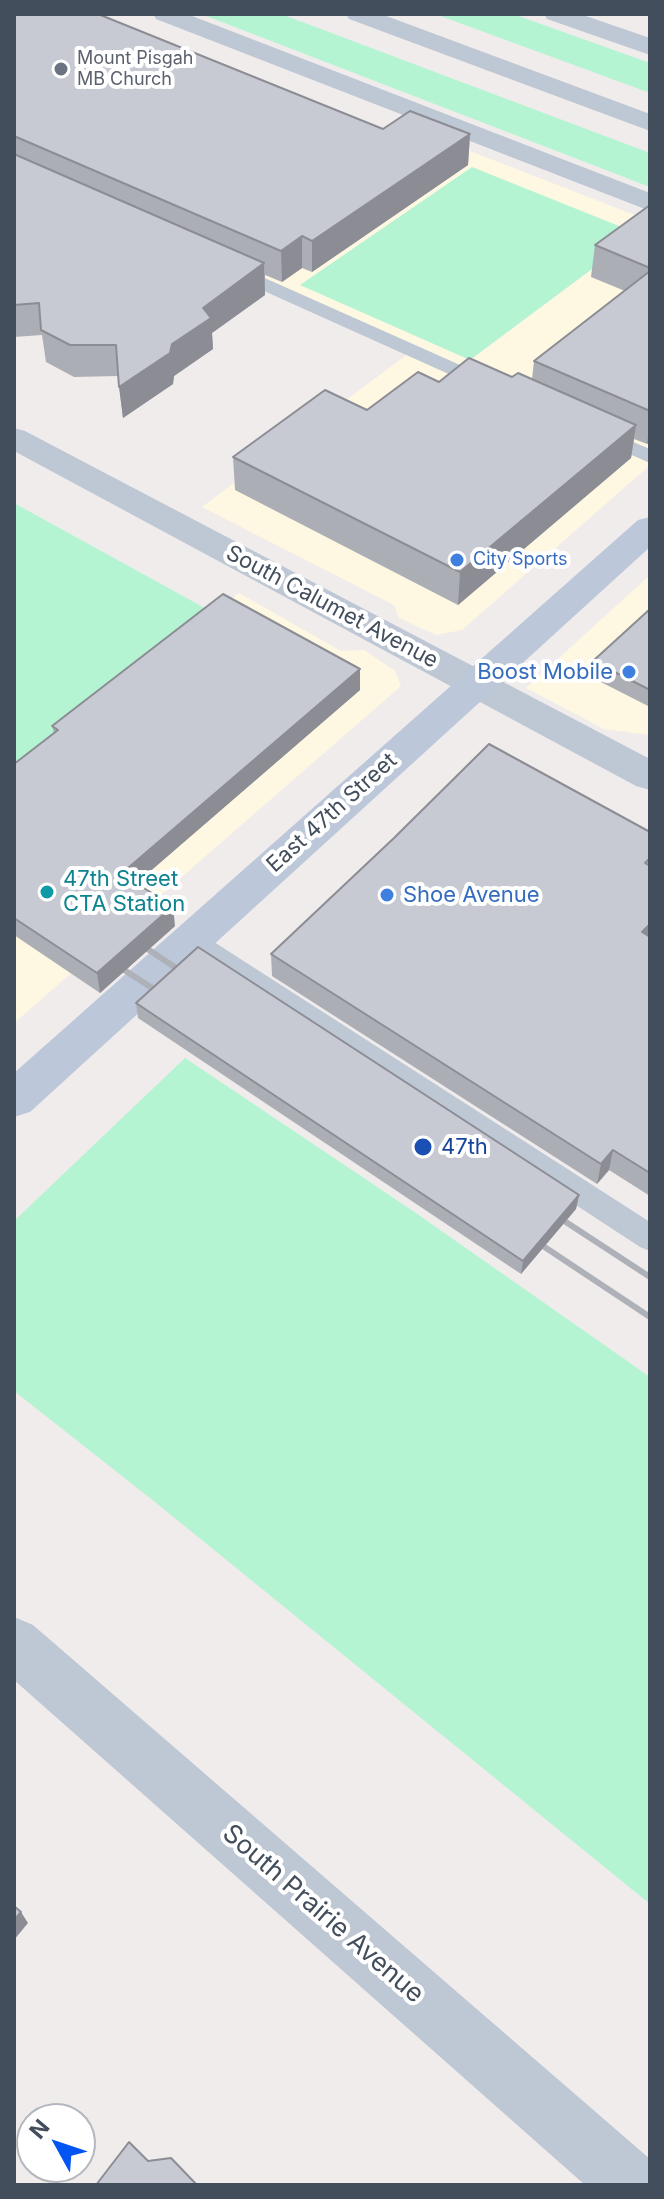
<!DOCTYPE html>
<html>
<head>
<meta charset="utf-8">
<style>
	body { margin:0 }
	#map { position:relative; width:664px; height:2199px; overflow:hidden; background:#f0ecec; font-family:Inter,sans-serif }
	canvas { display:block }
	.frame { position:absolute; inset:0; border:16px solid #434e5c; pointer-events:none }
	.north { position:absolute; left:16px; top:2103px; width:80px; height:80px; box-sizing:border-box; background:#fff; border:2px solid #b4b8be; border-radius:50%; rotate:310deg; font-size:22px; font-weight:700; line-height:32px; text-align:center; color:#434e5c }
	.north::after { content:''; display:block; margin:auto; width:28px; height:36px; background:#0355f3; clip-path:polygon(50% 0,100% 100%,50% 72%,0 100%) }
</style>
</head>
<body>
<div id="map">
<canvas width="664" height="2199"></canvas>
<div class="frame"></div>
<div class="north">N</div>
</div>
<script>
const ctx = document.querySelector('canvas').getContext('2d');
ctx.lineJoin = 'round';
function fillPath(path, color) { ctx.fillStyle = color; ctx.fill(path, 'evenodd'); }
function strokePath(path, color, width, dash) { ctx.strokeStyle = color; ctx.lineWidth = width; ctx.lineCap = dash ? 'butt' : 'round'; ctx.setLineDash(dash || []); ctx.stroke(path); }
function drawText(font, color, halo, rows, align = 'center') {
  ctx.font = font + ' Inter,sans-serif'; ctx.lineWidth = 8; ctx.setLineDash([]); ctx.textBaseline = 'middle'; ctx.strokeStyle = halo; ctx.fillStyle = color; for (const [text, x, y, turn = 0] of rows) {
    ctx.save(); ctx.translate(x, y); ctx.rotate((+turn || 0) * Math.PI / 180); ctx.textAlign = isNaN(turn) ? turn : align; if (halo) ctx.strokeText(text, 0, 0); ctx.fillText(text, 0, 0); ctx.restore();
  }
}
fillPath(new Path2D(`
	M421 132 650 221V465L462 630 436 635 399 618 394 605 202 507 412 351 219 264Z
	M650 575V735L604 729 526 688Z
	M239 593 341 651 364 650 395 671 401 686 14 1023V772Z`), '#fef8e2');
fillPath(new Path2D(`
	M201 14H281L650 153V187Z
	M435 14H513L650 63V93Z
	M472 167 639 234 470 360 300 285Z
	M14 503 212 612 14 768Z
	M185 1058 413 1211 650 1377V1904L155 1502 14 1391V1221Z`), '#b4f4d3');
fillPath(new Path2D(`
	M231 263 496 381 499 385 489 391 482 389 224 273 222 269 224 265Z
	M600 428 650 449V463L593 438 590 434 593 430Z
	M191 930 200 933 650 1222V1251L640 1247 182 947 178 940 182 933Z`), '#bec7d4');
fillPath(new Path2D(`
	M153 14H187L650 193V211L156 19Z
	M544 14H580L650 38V55L547 19Z
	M14 428 25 431 650 759V790L636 786 14 451Z
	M14 1617 33 1625 650 2159V2185H585L14 1680Z`), '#bec7d4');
fillPath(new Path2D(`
	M346 14H381L650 114V131L349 19Z`), '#bec7d4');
fillPath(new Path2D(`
	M650 517V547L30 1112 14 1117V1073L638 520Z`), '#bcc7d9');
strokePath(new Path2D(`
	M131 938 194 980
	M107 959 171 1000
	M546 1209 650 1277
	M525 1234 650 1317`), '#aeb1b8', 6);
fillPath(new Path2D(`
	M14 14 383 129 470 134 468 165 312 272 302 268 282 282 265 275V295L212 333 213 349 174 376 173 384 123 418 118 376 74 377 46 362 42 335 14 337Z
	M650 205V441L647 444 634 439 631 458 458 605 235 490 233 457 367 410 439 382 512 377 532 379 534 361 625 291 591 277 595 245Z
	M650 609V707L591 677 593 661Z
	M360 669V690L136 883 175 926 100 993 14 935V764L54 733 52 726Z
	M650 832V1196L609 1170 597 1184 272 976 271 954Z
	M136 1003 579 1195 576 1209 521 1274 138 1018Z`), '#acaeb5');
fillPath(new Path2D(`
	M470 134 468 165 312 272V241Z
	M302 236V268L282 282 281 251Z
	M264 263 265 295 212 333 213 349 174 376 173 384 123 418 119 387 172 344 203 308Z
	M650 424V441L647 444Z
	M636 425 631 458 458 605 460 572Z
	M360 669V690L124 894 121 874Z
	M173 906 175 926 100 993 97 973Z
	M650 924V940L642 932Z
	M613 1150 609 1170 597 1184 601 1164Z
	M579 1195 576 1209 521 1274 523 1261Z
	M21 1912 28 1923 14 1940V1920Z`), '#8c8d94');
const building = new Path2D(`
	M14 14H98L383 129 410 111 470 134 312 241 302 236 281 251 14 136Z
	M14 154 264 263 203 308 211 318 172 344 170 353 119 387 116 345H70L41 330 39 303 14 305Z
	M650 205V268L595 245Z
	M650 271V411L534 361Z
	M469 358 512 377 518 373 636 425 460 572 233 457 325 390 367 410 418 372 439 382Z
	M223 594 360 669 121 874 173 906 97 973 14 918V764L58 730 52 726Z
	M650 609V690L593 661Z
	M489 744 650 832V858L645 863 650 866V924L642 932 650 937V1173L613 1150 601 1164 271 954 394 838Z
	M198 947 579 1195 523 1261 136 1003Z
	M14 1906 21 1912 14 1920Z
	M129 2142 148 2161 171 2158 197 2185H96Z`);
fillPath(building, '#c8cad3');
strokePath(building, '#8c8d94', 2);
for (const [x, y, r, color] of [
	[61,69,8,"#6b7280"],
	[457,560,8,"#3f7fe0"],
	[629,672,8,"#3f7fe0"],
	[47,892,8,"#0f9aa8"],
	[387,895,8,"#3f7fe0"],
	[423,1147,10,"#1a4fb4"]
]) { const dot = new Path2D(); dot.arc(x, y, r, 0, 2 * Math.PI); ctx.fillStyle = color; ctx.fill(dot); strokePath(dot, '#fff', 3); }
drawText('18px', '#5b616d', '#fff', [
	["Mount Pisgah",77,59],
	["MB Church",77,80]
], 'left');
drawText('18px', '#366cbe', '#fff', [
	["City Sports",473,560]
], 'left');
drawText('22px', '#434e5c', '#fff', [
	["South Calumet Avenue",332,607,28],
	["East 47th Street",332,813,-42]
]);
drawText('22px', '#366cbe', '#fff', [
	["Boost Mobile",613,672],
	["Shoe Avenue",403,895,"left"]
], 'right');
drawText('22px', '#0d838f', '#fff', [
	["47th Street",63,879],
	["CTA Station",63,904]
], 'left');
drawText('22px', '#164399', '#fff', [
	["47th",441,1147]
], 'left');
drawText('26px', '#434e5c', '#fff', [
	["South Prairie Avenue",323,1914,41]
]);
</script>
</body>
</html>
